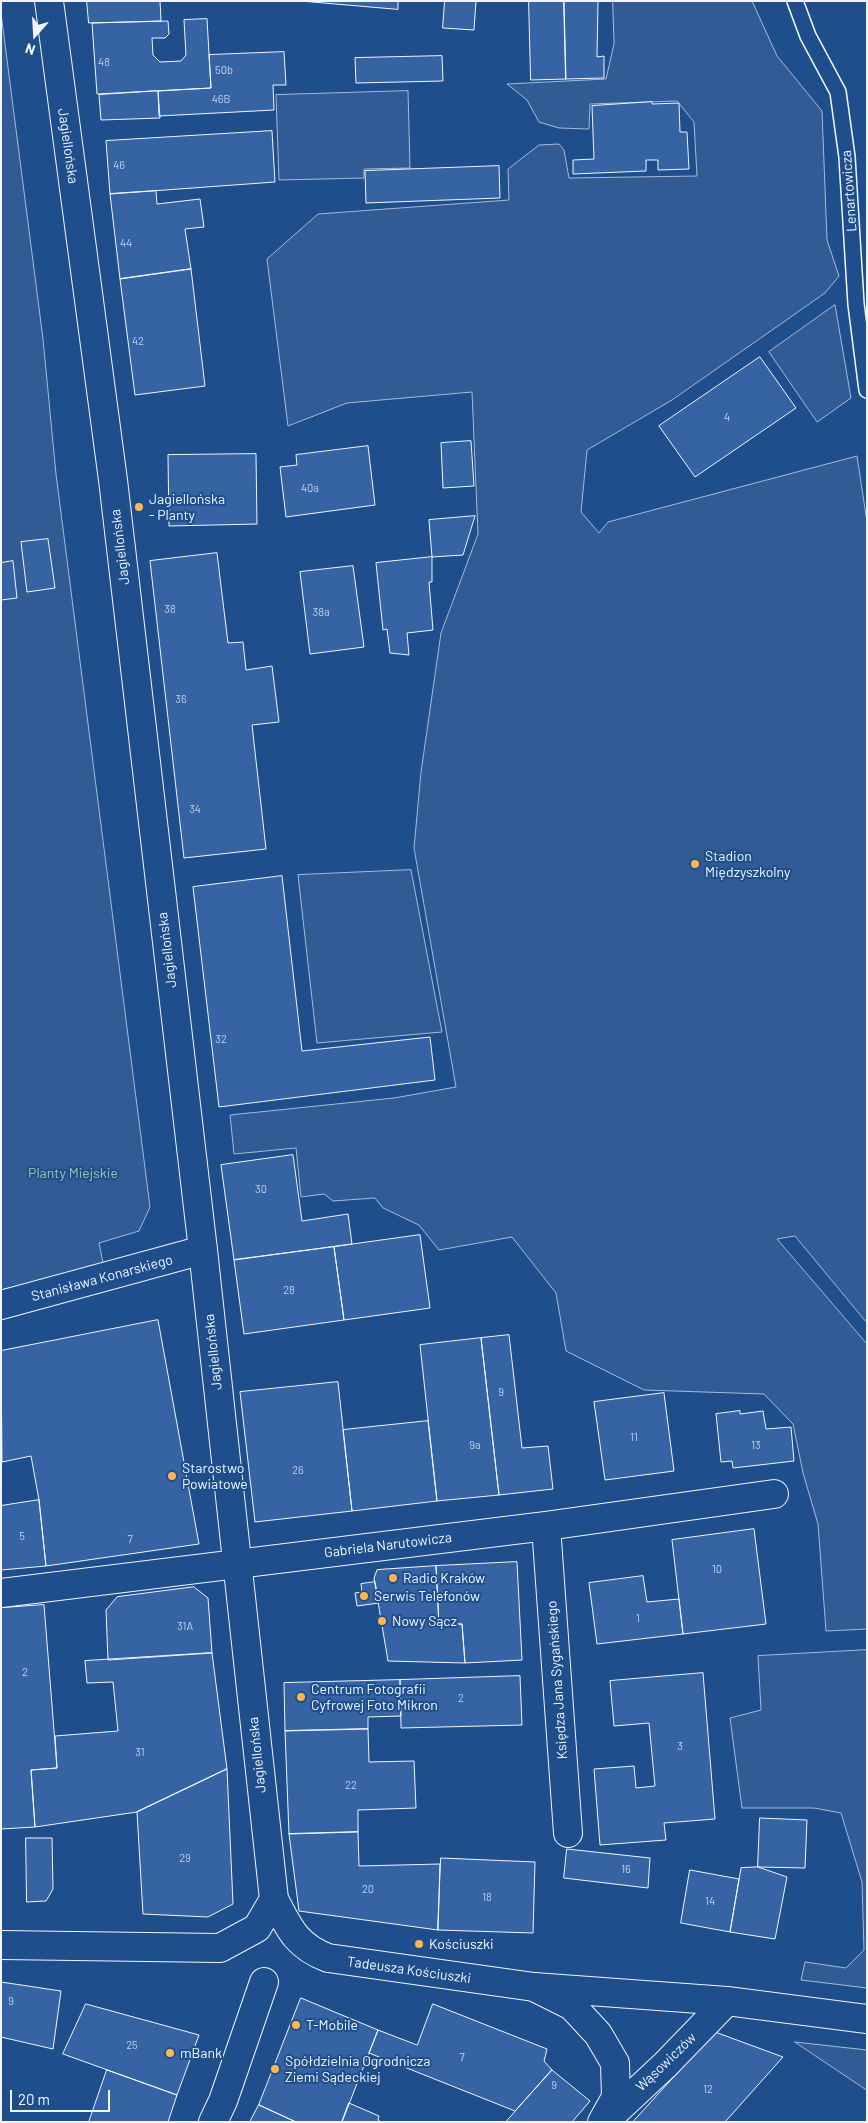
<!DOCTYPE html>
<html>
<head>
<meta charset="utf-8">
<style>
	body { margin:0 }
	#map { position:relative; width:868px; height:2123px; overflow:hidden; background:#1f4e8c; font-family:Barlow,sans-serif }
	canvas { display:block }
	.frame { position:absolute; inset:0; border:2px solid #f2f6ff; pointer-events:none }
	.north { position:absolute; left:10px; top:10px; width:50px; height:50px; -webkit-text-stroke:4px #1f4e8c; paint-order:stroke; rotate:199deg; font-size:14px; font-weight:700; line-height:20px; text-align:center; color:#f2f6ff }
	.north::after { content:''; display:block; margin:auto; width:18px; height:22px; background:#f2f6ff; clip-path:polygon(50% 0,100% 100%,50% 72%,0 100%) }
	.scale { position:absolute; left:10px; top:2090px; width:100px; height:22px; box-sizing:border-box; border:2px solid #f2f6ff; border-top:0; padding-left:6px; font-size:15px; line-height:18px; white-space:nowrap; color:#f2f6ff; -webkit-text-stroke:4px #1f4e8c; paint-order:stroke }
</style>
</head>
<body>
<div id="map">
<canvas width="868" height="2123"></canvas>
<div class="frame"></div>
<div class="north">N</div>
<div class="scale">20 m</div>
</div>
<script>
const ctx = document.querySelector('canvas').getContext('2d');
ctx.lineJoin = 'round';
function fillPath(path, color) { ctx.fillStyle = color; ctx.fill(path, 'evenodd'); }
function strokePath(path, color, width, dash) { ctx.strokeStyle = color; ctx.lineWidth = width; ctx.lineCap = dash ? 'butt' : 'round'; ctx.setLineDash(dash || []); ctx.stroke(path); }
function drawText(font, color, halo, rows, align = 'center') {
  ctx.font = font + ' Barlow,sans-serif'; ctx.lineWidth = 4; ctx.setLineDash([]); ctx.textBaseline = 'middle'; ctx.strokeStyle = halo; ctx.fillStyle = color; for (const [text, x, y, turn = 0] of rows) {
    ctx.save(); ctx.translate(x, y); ctx.rotate((+turn || 0) * Math.PI / 180); ctx.textAlign = isNaN(turn) ? turn : align; if (halo) ctx.strokeText(text, 0, 0); ctx.fillText(text, 0, 0); ctx.restore();
  }
}
const built = new Path2D(`
	M613 1H752L777 56 822 111 827 240 839 276 825 293 672 400 587 450 581 512 599 533 608 522 857 456 867 522V1323L795 1236 777 1239 867 1344V1629L826 1631 818 1524 803 1473 793 1424 764 1394 644 1390 566 1351 556 1293 512 1237 439 1250 419 1225 383 1208 375 1198 333 1201 324 1194 301 1197 296 1148 234 1154 230 1115 394 1098 456 1087 414 848 421 772 441 633 478 534 472 392 347 403 288 426 267 259 318 214 509 200 508 169 539 145 559 144 564 150 569 178 697 176 694 122 677 101 590 104 589 129 559 128 539 122 527 100 507 84 606 79 614 44Z
	M1 13 43 339 56 474 150 1207 139 1231 99 1243 103 1263 1 1290Z
	M408 91 410 168 364 169V178L279 180 276 95Z
	M835 305 851 398 817 422 769 352Z
	M411 870 442 1032 317 1043 298 875Z
	M867 1650V1988L801 1980 805 1962 846 1968 864 1950 862 1882 841 1813 814 1808H742L730 1718 761 1710 758 1656Z
	M795 2042 867 2050V2090Z`);
fillPath(built, '#305b95');
strokePath(built, '#a8bbd7', 1);
const building = new Path2D(`
	M87 1H160L161 21 89 23Z
	M301 1H398V9Z
	M445 1H476L474 30 443 28Z
	M529 1H564L566 79 531 80Z
	M564 1H598L597 57 604 56V78L566 79Z
	M207 19 211 88 97 94 92 23 168 21 169 34 165 38H152L153 55 160 62 181 61 186 55 184 20Z
	M284 52 286 85H273L274 110 159 116 158 91 211 88 209 55Z
	M442 56 443 81 356 83 355 58Z
	M158 91 160 118 101 120 99 95Z
	M652 102V104L679 103 680 132H687L689 169 658 170V160H646V171L573 174V160L594 159 592 106Z
	M272 131 275 182 110 194 106 141Z
	M499 166 500 198 366 203 365 171Z
	M156 191 157 204 200 199 204 227 185 229 191 269 120 279 110 194Z
	M191 269 205 386 135 395 120 279Z
	M760 357 796 408 695 477 659 426Z
	M471 441 474 486 443 488 441 443Z
	M368 446 375 505 286 517 280 467 297 465 296 455Z
	M256 454 257 524 169 526 168 455Z
	M475 516 463 555 432 557 429 520Z
	M48 539 55 588 27 592 21 542Z
	M217 553 228 643 243 642 246 670 272 666 279 722 252 725 266 849 184 858 150 561Z
	M432 557V582H429L433 630 407 633 409 655 390 653 387 629 383 630 376 563Z
	M13 561 17 598 1 600V563Z
	M353 566 364 647 310 654 300 572Z
	M282 876 302 1051 430 1037 435 1080 219 1107 193 887Z
	M293 1155 302 1221 348 1214 352 1244 234 1260 221 1165Z
	M420 1235 430 1308 344 1320 334 1247Z
	M334 1247 344 1320 244 1334 234 1260Z
	M158 1320 199 1544 46 1566 39 1500 31 1456 2 1462 1 1351Z
	M509 1335 522 1448 548 1446 553 1489 499 1495 481 1338Z
	M481 1338 499 1495 437 1501 420 1345Z
	M338 1382 352 1511 255 1522 240 1392Z
	M664 1393 674 1471 605 1480 594 1402Z
	M740 1411V1414L763 1411 766 1429 791 1427 794 1461 733 1468 732 1461 721 1462 716 1414Z
	M428 1421 437 1501 352 1511 343 1430Z
	M39 1500 46 1566 1 1570V1506Z
	M754 1529 766 1624 683 1634 672 1540Z
	M517 1562 522 1660 465 1663 462 1624 439 1625 436 1566Z
	M436 1566 439 1625 462 1624 465 1663 388 1661 374 1578 377 1570Z
	M643 1576 647 1602 679 1599 683 1634 597 1644 589 1583Z
	M375 1582 379 1603 357 1606 355 1593 362 1592 361 1584Z
	M194 1587 208 1598 212 1653 108 1660 106 1610 117 1597Z
	M44 1605 57 1768 31 1770 35 1827 1 1829V1608Z
	M212 1653 227 1769 137 1812 35 1827 31 1770 57 1768 55 1736 118 1731 113 1682 87 1683 85 1661Z
	M703 1673 715 1819 664 1823 666 1840 600 1845 594 1769 634 1766 636 1788 655 1786 649 1723 614 1726 610 1681Z
	M520 1676 522 1725 401 1728 400 1680Z
	M400 1680 401 1716 368 1717V1729L285 1731 284 1683Z
	M368 1729 369 1762 414 1761 416 1808 358 1810V1832L289 1834 285 1731Z
	M227 1769 233 1904 208 1917 143 1914 137 1812Z
	M760 1818 807 1820 805 1868 758 1867Z
	M358 1832 359 1866 440 1864 438 1930 299 1911 289 1834Z
	M26 1838H52L53 1889 46 1901 27 1902Z
	M567 1849 650 1858 648 1888 564 1878Z
	M441 1858 535 1862 533 1933 438 1930Z
	M758 1867 787 1877 775 1939 730 1932 741 1868Z
	M690 1870 739 1879 730 1932 681 1923Z
	M1 1982 61 1991 53 2049 1 2037Z
	M301 1998 378 2030 342 2122H296L259 2105Z
	M86 2004 199 2035 177 2095 63 2054Z
	M433 2004 547 2049 544 2061 552 2070 515 2111 369 2053 378 2030 417 2045Z
	M715 2032 783 2057 725 2122H633Z
	M107 2070 177 2095 168 2122H89Z
	M552 2070 590 2101 572 2122H506Z
	M349 2103 379 2116 378 2120 381 2122H342Z
	M259 2105 296 2122H250Z`);
fillPath(building, '#3563a3');
strokePath(building, '#f2f6ff', 1);
const lane = new Path2D(`
	M795 1 808 36 838 92 847 157 856 304 867 390`);
const street = new Path2D(`
	M1 1305 203 1250
	M546 1526 568 1833
	M1 1593 546 1526 774 1494
	M534 1987 727 2001 867 2019
	M213 2122 223 2101 264 1982
	M604 2122 665 2065 727 2001`);
const secondary = new Path2D(`
	M49 1 113 480 203 1250 274 1899C289 1928 296 1946 328 1958L534 1987 572 2006 598 2034 615 2063 616 2097 602 2122
	M1 1945 220 1948 257 1928 274 1899`);
strokePath(lane, '#f2f6ff', 18);
strokePath(street, '#f2f6ff', 30);
strokePath(secondary, '#f2f6ff', 30);
strokePath(lane, '#1f4e8c', 15);
strokePath(street, '#1f4e8c', 28);
strokePath(secondary, '#1f4e8c', 28);
for (const [x, y, r, color] of [
	[139,507,5,"#ffb74d"],
	[695,864,5,"#ffb74d"],
	[172,1476,5,"#ffb74d"],
	[393,1578,5,"#ffb74d"],
	[364,1596,5,"#ffb74d"],
	[382,1621,5,"#ffb74d"],
	[301,1697,5,"#ffb74d"],
	[419,1944,5,"#ffb74d"],
	[296,2025,5,"#ffb74d"],
	[170,2053,5,"#ffb74d"],
	[275,2069,5,"#ffb74d"]
]) { const dot = new Path2D(); dot.arc(x, y, r, 0, 2 * Math.PI); ctx.fillStyle = color; ctx.fill(dot); strokePath(dot, '#1f4e8c', 2); }
drawText('11px', '#c3d1e8', null, [
	["48",104,62],
	["50b",224,70],
	["46B",221,99],
	["46",119,165],
	["44",126,243],
	["42",138,341],
	["4",727,417],
	["40a",310,488],
	["38",170,609],
	["38a",321,612],
	["36",181,699],
	["34",195,809],
	["32",221,1039],
	["30",261,1189],
	["28",289,1290],
	["9",501,1392],
	["11",634,1437],
	["9a",475,1445],
	["13",756,1445],
	["26",298,1470],
	["5",22,1536],
	["7",130,1539],
	["10",717,1569],
	["1",638,1618],
	["31A",185,1626],
	["2",25,1672],
	["2",461,1698],
	["3",680,1746],
	["31",140,1752],
	["22",351,1785],
	["29",185,1858],
	["16",626,1869],
	["20",368,1889],
	["18",487,1897],
	["14",710,1901],
	["9",11,2001],
	["25",132,2045],
	["7",462,2057],
	["9",554,2085],
	["12",708,2089]
]);
drawText('14px', '#f2f6ff', '#1f4e8c', [
	["Jagiellońska",68,146,82],
	["Lenartowicza",849,191,-94],
	["Jagiellońska",120,547,-97],
	["Jagiellońska",167,950,-97],
	["Stanisława Konarskiego",102,1278,-15],
	["Jagiellońska",213,1352,-96],
	["Gabriela Narutowicza",388,1545,-7],
	["Księdza Jana Sygańskiego",557,1680,-94],
	["Jagiellońska",257,1755,-96],
	["Tadeusza Kościuszki",409,1970,8],
	["Wąsowiczów",666,2062,-44]
]);
drawText('14px', '#f2f6ff', '#1f4e8c', [
	["Jagiellońska",149,499],
	["- Planty",149,515],
	["Stadion",705,856],
	["Międzyszkolny",705,872],
	["Starostwo",182,1468],
	["Powiatowe",182,1484],
	["Radio Kraków",403,1578],
	["Serwis Telefonów",374,1596],
	["Nowy Sącz",392,1621],
	["Centrum Fotografii",311,1689],
	["Cyfrowej Foto Mikron",311,1705],
	["Kościuszki",429,1944],
	["T-Mobile",306,2025],
	["mBank",180,2053],
	["Spółdzielnia Ogrodnicza",285,2061],
	["Ziemi Sądeckiej",285,2077]
], 'left');
drawText('14px', '#97c8a6', '#1f4e8c', [
	["Planty Miejskie",73,1173]
]);
</script>
</body>
</html>
